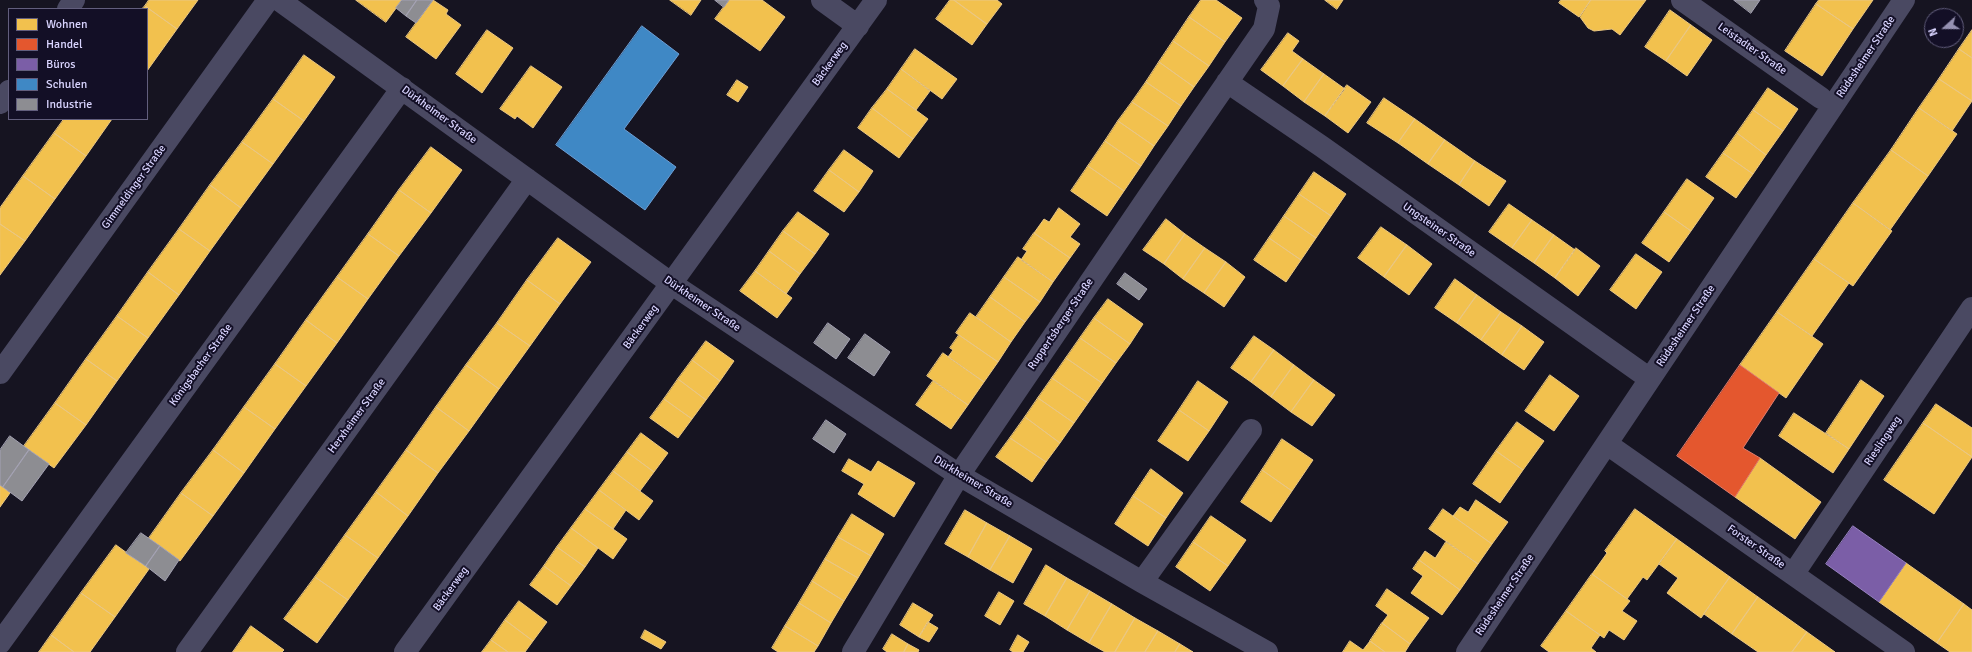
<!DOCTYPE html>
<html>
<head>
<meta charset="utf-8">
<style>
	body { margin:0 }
	#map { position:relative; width:1972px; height:652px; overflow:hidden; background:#161421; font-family:Signika,sans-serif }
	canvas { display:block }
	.legend { position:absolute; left:8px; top:8px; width:140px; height:112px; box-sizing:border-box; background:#130f26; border:1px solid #625e7d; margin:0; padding:5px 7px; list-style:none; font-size:12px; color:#d9d4ff }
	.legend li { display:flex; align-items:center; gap:8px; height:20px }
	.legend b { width:20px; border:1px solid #625e7d }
	.north { position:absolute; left:1924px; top:8px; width:40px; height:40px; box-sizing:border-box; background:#130f26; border:1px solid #625e7d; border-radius:50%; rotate:249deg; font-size:11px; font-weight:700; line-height:16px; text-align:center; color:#d9d4ff }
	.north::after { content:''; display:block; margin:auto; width:14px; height:18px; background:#9591b1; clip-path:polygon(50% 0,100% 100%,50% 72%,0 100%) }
</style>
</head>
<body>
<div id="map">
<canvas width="1972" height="652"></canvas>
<ul class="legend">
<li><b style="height:11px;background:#f2c14e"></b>Wohnen</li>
<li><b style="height:11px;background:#e4572e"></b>Handel</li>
<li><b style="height:11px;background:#7b5ea7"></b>Büros</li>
<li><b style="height:11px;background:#3f88c5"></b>Schulen</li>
<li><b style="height:11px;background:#8d8d92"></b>Industrie</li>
</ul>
<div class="north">N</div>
</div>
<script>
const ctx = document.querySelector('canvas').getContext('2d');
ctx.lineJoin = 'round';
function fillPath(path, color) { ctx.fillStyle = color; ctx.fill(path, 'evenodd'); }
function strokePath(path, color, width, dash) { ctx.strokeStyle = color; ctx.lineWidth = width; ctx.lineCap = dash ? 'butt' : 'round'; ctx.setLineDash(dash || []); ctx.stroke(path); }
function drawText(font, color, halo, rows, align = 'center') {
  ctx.font = font + ' Signika,sans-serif'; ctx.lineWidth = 4; ctx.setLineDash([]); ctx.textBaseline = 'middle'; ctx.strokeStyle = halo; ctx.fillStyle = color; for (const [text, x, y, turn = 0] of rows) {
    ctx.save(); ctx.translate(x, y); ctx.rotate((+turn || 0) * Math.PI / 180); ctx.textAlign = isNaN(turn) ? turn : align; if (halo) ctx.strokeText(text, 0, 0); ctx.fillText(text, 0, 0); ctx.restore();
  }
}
const homes = new Path2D(`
	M149 0H198L177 29 145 6Z
	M356 0H402L386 22Z
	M433 0 448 10 446 14 461 25 436 59 406 37Z
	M670 0H701L691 15Z
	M729 0H762L785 17 760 51 715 19Z
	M950 0H954L987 24 972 45 936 19Z
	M954 0H997L1002 4 987 24Z
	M1201 0H1216L1242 18 1225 42 1189 17Z
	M1325 0H1343L1337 9Z
	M1561 0H1591L1579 17 1559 3Z
	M1591 0H1646L1620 35 1612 29 1594 31 1588 28 1580 17Z
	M1819 0H1873L1853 29 1816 4Z
	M1816 4 1853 29 1822 76 1785 51Z
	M145 6 177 29 147 71V9H142Z
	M1670 10 1691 25 1666 61 1645 47Z
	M1189 17 1225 42 1209 66 1173 41Z
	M1691 25 1712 40 1687 76 1666 61Z
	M487 30 513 48 482 93 456 74Z
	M1972 30V58L1959 49Z
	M1288 33 1299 41 1292 51 1303 59 1283 86 1261 70Z
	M1173 41 1209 66 1194 87 1159 62Z
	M915 49 957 79 942 99 901 69Z
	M1959 49 1972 58V101L1939 79Z
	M304 55 335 77 304 121 273 99Z
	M1303 59 1324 74 1304 102 1283 86Z
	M1159 62 1194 87 1181 106 1146 82Z
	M531 66 562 87 533 128 517 116 515 119 500 109Z
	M901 69 930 91 916 110 887 89Z
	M1324 74 1345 89 1325 116 1304 102Z
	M1939 79 1972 101 1952 131 1919 108Z
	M737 80 748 87 738 102 727 95Z
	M1146 82 1181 106 1168 126 1132 102Z
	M1347 85 1371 102 1348 133 1325 116Z
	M1768 88 1798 109 1783 131 1753 110Z
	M887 89 928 119 913 139 872 108Z
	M1384 98 1415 119 1398 143 1367 123Z
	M273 99 304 121 273 164 242 142Z
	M1132 102 1168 126 1154 146 1118 121Z
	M872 108 913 139 899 158 858 128Z
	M1919 108 1957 134 1928 176 1891 150Z
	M1753 110 1783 131 1766 155 1737 133Z
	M64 119H112L86 156 54 133Z
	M1415 119 1445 140 1428 164 1398 143Z
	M1118 121 1154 146 1141 166 1105 141Z
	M54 133 86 156 55 199 23 176Z
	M1737 133 1766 155 1753 174 1723 153Z
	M1445 140 1475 161 1459 185 1428 164Z
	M1105 141 1141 166 1124 191 1088 166Z
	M242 142 273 164 241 208 210 185Z
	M431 147 462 170 431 213 399 190Z
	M844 150 873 171 859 192 829 170Z
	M1891 150 1928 176 1890 230 1853 203Z
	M1723 153 1753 174 1736 198 1706 177Z
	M1475 161 1506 181 1489 206 1459 185Z
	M1088 166 1124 191 1107 216 1071 191Z
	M829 170 859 192 844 212 814 191Z
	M1314 172 1346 194 1331 216 1299 194Z
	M23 176 55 199 25 241 0 224V208Z
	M1687 179 1714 198 1691 231 1664 212Z
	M210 185 241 208 210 251 179 229Z
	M399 190 431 213 399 256 368 234Z
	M1299 194 1331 216 1316 238 1284 216Z
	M1853 203 1892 231 1853 286 1814 259Z
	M1509 204 1532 220 1512 248 1489 232Z
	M1059 208 1080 224 1070 237 1080 244 1070 258 1034 233 1044 219 1049 222Z
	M798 212 829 234 815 254 783 231Z
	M1664 212 1691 231 1669 262 1642 243Z
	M1284 216 1316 238 1301 260 1269 238Z
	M1166 219 1185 234 1164 264 1143 250Z
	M1532 220 1554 235 1534 263 1512 248Z
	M0 224 25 241 0 275Z
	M1381 227 1407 245 1384 277 1358 258Z
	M179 229 210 251 179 295 148 272Z
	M783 231 815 254 800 274 769 251Z
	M1034 233 1070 258 1053 282 1021 260 1027 251 1023 249Z
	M368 234 399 256 368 299 337 277Z
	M1185 234 1205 248 1183 279 1164 264Z
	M1554 235 1575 250 1555 278 1534 263Z
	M558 238 591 262 560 304 527 280Z
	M1269 238 1301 260 1286 282 1254 260Z
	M1407 245 1432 264 1409 295 1384 277Z
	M1205 248 1226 262 1204 293 1183 279Z
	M1576 248 1600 266 1578 296 1555 278Z
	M769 251 800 274 786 294 755 271Z
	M1636 254 1662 272 1636 309 1610 290Z
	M1018 257 1053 282 1040 302 1004 277Z
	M1814 259 1849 283 1812 336 1777 312Z
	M1226 262 1245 277 1224 307 1204 293Z
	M755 271 792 298 777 318 740 291Z
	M148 272 179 295 148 338 117 316Z
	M337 277 368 299 337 343 306 320Z
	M1004 277 1040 302 1025 322 990 297Z
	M1455 279 1477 295 1457 323 1435 308Z
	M527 280 560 304 530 346 497 323Z
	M1477 295 1501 312 1481 340 1457 323Z
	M990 297 1025 322 1011 342 976 317Z
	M1108 299 1143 324 1130 344 1094 318Z
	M1501 312 1522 326 1502 355 1481 340Z
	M1777 312 1823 344 1786 398 1740 365Z
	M970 313 1011 342 998 362 956 333Z
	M117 316 148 338 117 381 86 359Z
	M1094 318 1130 344 1116 363 1080 338Z
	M306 320 337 343 306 386 275 364Z
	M497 323 530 346 499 389 466 365Z
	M1522 326 1544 342 1524 370 1502 355Z
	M959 335 998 362 984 382 948 357 953 350 950 348Z
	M1254 336 1274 350 1251 382 1231 368Z
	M1080 338 1116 363 1102 383 1066 358Z
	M706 341 734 361 720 381 692 360Z
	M1274 350 1294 365 1271 397 1251 382Z
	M943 353 984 382 968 405 927 376Z
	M1066 358 1102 383 1088 403 1052 378Z
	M86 359 117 381 86 425 55 403Z
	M692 360 720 381 706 400 678 379Z
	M275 364 306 386 275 429 244 407Z
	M466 365 499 389 469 431 436 407Z
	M1294 365 1314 380 1291 412 1271 397Z
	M1550 375 1579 396 1554 431 1525 411Z
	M1052 378 1088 403 1074 423 1038 398Z
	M678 379 706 400 692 419 664 399Z
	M1314 380 1335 395 1312 426 1291 412Z
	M1861 380 1884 396 1849 449 1826 433Z
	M933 381 968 405 951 429 916 405Z
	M1198 381 1228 402 1209 431 1179 410Z
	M1038 398 1074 423 1060 443 1025 417Z
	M664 399 692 419 678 438 650 418Z
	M55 403 86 425 54 468 24 446Z
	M1936 404 1972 428V457L1923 423Z
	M244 407 275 429 244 473 213 450Z
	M436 407 469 431 438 473 406 450Z
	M1179 410 1209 431 1188 461 1158 441Z
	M1794 413 1849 449 1833 473 1779 436Z
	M1025 417 1060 443 1046 462 1010 438Z
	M1517 422 1544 441 1523 470 1496 451Z
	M1923 423 1972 457 1934 514 1884 480Z
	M641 433 668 453 654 472 627 452Z
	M1010 438 1046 462 1032 482 996 457Z
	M1282 439 1313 460 1292 491 1262 470Z
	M213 450 244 473 213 516 181 493Z
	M406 450 438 473 408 516 376 492Z
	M1496 451 1523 470 1500 503 1473 484Z
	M627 452 654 472 640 491 613 471Z
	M1760 458 1821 502 1795 539 1735 497Z
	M849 459 871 472 878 461 915 483 894 517 858 494 864 484 842 471Z
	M1151 469 1183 493 1166 518 1133 496Z
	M1262 470 1292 491 1271 522 1241 502Z
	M613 471 653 501 639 520 599 490Z
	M0 485 10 493 0 507Z
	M599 490 626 510 613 529 585 509Z
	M376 492 408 516 378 558 345 535Z
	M181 493 213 516 180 561 149 538Z
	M1133 496 1166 518 1148 546 1115 524Z
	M1476 500 1508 522 1492 544 1453 516 1460 507 1468 512Z
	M585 509 627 539 613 559 571 528Z
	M1443 509 1492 544 1478 564 1429 529Z
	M1635 509 1677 539 1647 580 1643 577 1627 599 1592 574 1607 553 1605 551Z
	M965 510 987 523 968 557 945 544Z
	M852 514 884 534 871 556 838 537Z
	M1211 516 1246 540 1228 566 1193 542Z
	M987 523 1010 536 990 570 968 557Z
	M571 528 598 548 585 567 557 547Z
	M345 535 378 558 348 600 315 577Z
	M1010 536 1032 549 1013 583 990 570Z
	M838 537 871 556 858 578 825 559Z
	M1677 539 1730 577 1701 618 1667 593 1678 578 1659 564Z
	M1193 542 1228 566 1210 591 1176 567Z
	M1446 542 1478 564 1460 590 1419 560 1425 551 1435 558Z
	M116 545 149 569 115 617 81 593Z
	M557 547 585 567 571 586 544 566Z
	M825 559 858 578 844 601 812 581Z
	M1419 560 1460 590 1442 615 1411 593 1423 576 1413 569Z
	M1906 563 1964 604 1937 643 1879 602Z
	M1046 565 1067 578 1045 616 1024 604Z
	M544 566 571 586 557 605 530 585Z
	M1592 574 1630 601 1622 611 1637 621 1624 640 1609 630 1604 638 1566 611Z
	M315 577 348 600 317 643 284 619Z
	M1730 577 1758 597 1732 634 1704 614Z
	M1067 578 1090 591 1067 630 1045 616Z
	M812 581 844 601 831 623 799 603Z
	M1387 589 1429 618 1410 644 1382 623 1388 615 1376 606Z
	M1090 591 1112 604 1089 643 1067 630Z
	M999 592 1014 601 1000 625 985 616Z
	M81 593 115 617 90 652H74L51 635Z
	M1758 597 1807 632 1792 652H1758L1732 634Z
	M519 601 547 622 533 641 505 620Z
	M799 603 831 623 818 646 785 626Z
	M913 603 933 615 919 637 900 625Z
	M1112 604 1135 618 1115 652H1105L1089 643Z
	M1964 604 1972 610V652H1950L1937 643Z
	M1566 611 1600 635 1591 648 1596 652H1549L1541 646Z
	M1135 618 1158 631 1145 652H1115Z
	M505 620 533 641 525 652H508L491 640Z
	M928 622 938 628 929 642 919 637Z
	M1382 623 1410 644 1405 652H1385L1370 641Z
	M251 626 284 650 282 652H233Z
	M785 626 818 646 814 652H778L772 648Z
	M645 630 666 642 661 649 641 638Z
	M1158 631 1180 644 1175 652H1145Z
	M1807 632 1835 652H1792Z
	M892 634 908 644 904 652H887L883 649Z
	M51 635 74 652H39Z
	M1018 635 1029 642 1023 652H1013L1010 650Z
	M491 640 508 652H482Z
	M1350 641 1363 650 1370 641 1385 652H1343Z
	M908 644 919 650 918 652H904Z
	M1180 644 1193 652H1175Z`);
fillPath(homes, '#f2c14e');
strokePath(homes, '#eac783', 1);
const shops = new Path2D(`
	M1740 365 1779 393 1743 448 1760 458 1735 497 1677 456Z`);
fillPath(shops, '#e4572e');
strokePath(shops, '#e17c6d', 1);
const offices = new Path2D(`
	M1853 526 1906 563 1879 602 1826 564Z`);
fillPath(offices, '#7b5ea7');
strokePath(offices, '#9781c1', 1);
const schools = new Path2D(`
	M642 26 679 54 624 129 676 167 645 210 556 145Z`);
fillPath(schools, '#3f88c5');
strokePath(schools, '#6d9fd6', 1);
const industry = new Path2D(`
	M402 0H417L406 16 396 8Z
	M417 0H433L416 23 406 16Z
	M715 0H729L724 7Z
	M1734 0H1760L1751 13Z
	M1125 273 1147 289 1139 300 1117 284Z
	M828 323 850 339 836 359 814 343Z
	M865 334 890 352 874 376 848 358Z
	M826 420 846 434 834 453 813 439Z
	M10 436 29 450 3 487 0 485V450Z
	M29 450 49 464 22 501 3 487Z
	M141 533 160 546 146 566 126 553Z
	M160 546 179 560 165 581 146 566Z`);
fillPath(industry, '#8d8d92');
strokePath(industry, '#a4a2b3', 1);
strokePath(new Path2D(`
	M279 0 672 284 959 475 1142 582 1267 652
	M822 0 858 26
	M1682 0 1821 98
	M68 9 74 0
	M1227 82 1321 146 1650 379
	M0 103 9 91
	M0 373 268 0
	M1607 444 1904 652
	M1794 573 1972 308
	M1142 582 1251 430
	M0 643 402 88
	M187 652 527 179
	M405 652 876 0
	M853 652 959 475 1148 197 1264 29 1269 6 1265 0
	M1467 652 1904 0`), '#4a4962', 22);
drawText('11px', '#d9d4ff', '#130f26', [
	["Leistadter Straße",1752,49,35],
	["Rüdesheimer Straße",1866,57,-56],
	["Bäckerweg",830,64,-54],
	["Dürkheimer Straße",439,115,36],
	["Gimmeldinger Straße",134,187,-54],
	["Ungsteiner Straße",1439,230,35],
	["Dürkheimer Straße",702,304,34],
	["Ruppertsberger Straße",1061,324,-56],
	["Rüdesheimer Straße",1686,326,-56],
	["Bäckerweg",641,327,-54],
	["Königsbacher Straße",201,365,-54],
	["Herxheimer Straße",357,416,-54],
	["Rieslingweg",1883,441,-56],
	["Dürkheimer Straße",973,482,31],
	["Forster Straße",1756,547,35],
	["Bäckerweg",451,589,-54],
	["Rüdesheimer Straße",1505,595,-56]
]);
</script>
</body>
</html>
